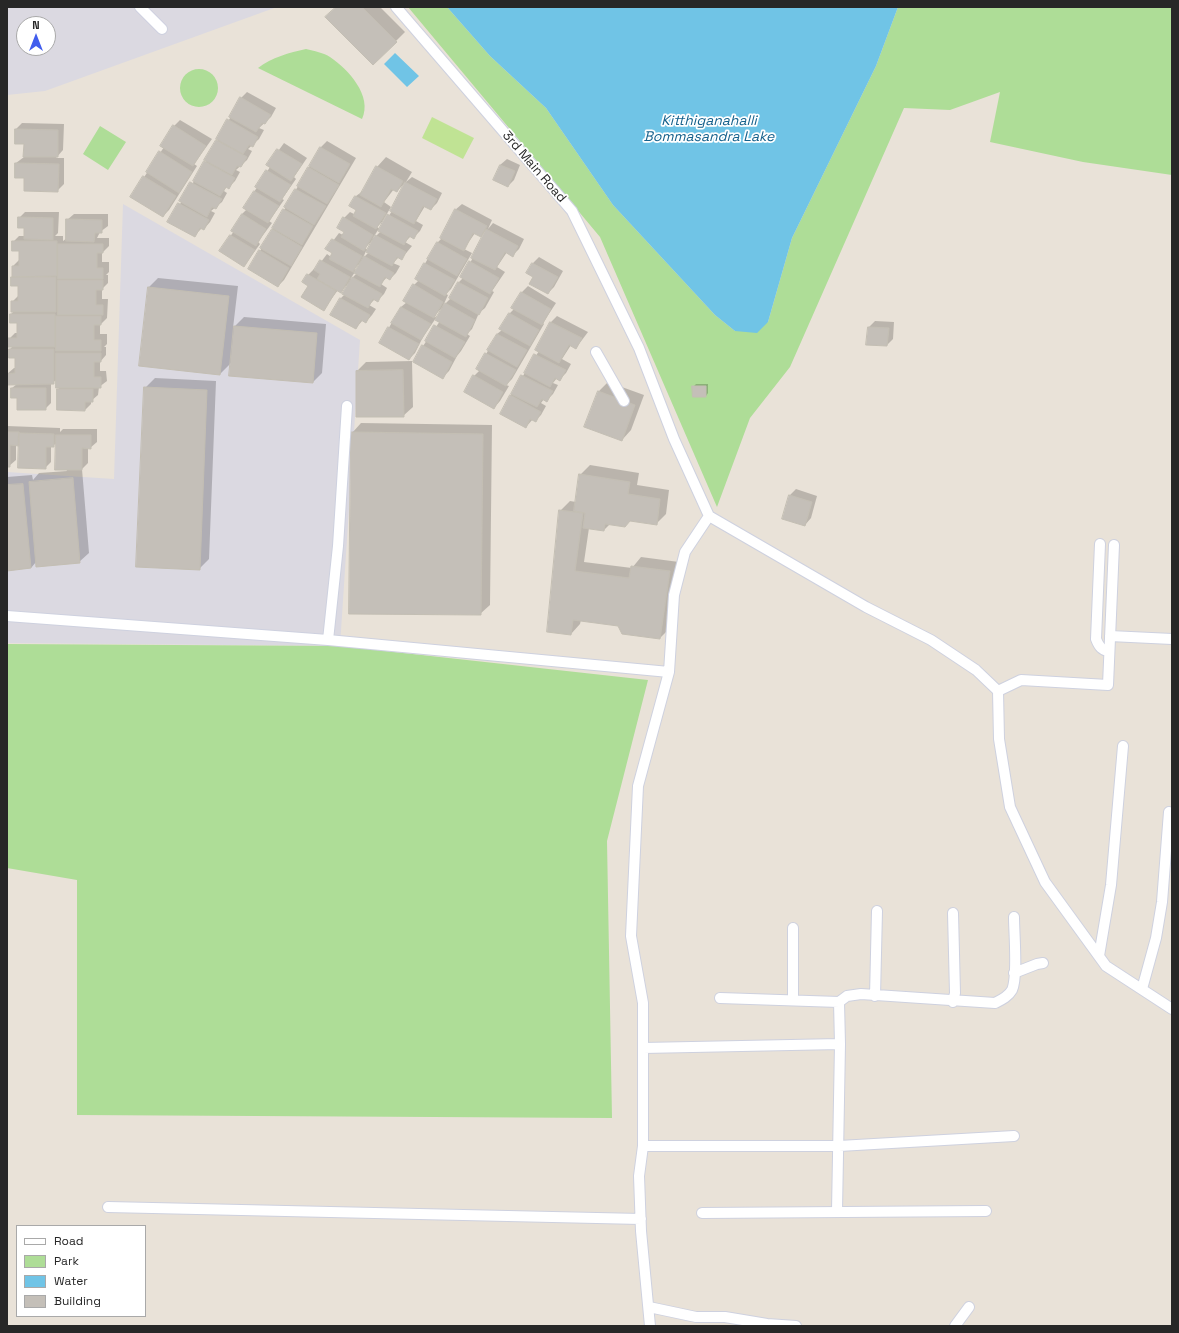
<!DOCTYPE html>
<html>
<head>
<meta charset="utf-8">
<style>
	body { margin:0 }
	#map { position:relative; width:1179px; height:1333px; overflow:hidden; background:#e9e2d8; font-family:"Space Grotesk",sans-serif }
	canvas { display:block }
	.frame { position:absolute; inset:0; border:8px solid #272727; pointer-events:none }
	.legend { position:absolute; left:16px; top:1225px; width:130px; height:92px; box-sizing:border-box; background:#fff; border:1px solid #a9a9a9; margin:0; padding:5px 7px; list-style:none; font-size:12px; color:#272727 }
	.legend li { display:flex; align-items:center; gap:8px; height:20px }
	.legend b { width:20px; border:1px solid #a9a9a9 }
	.north { position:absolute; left:16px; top:16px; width:40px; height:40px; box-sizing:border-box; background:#fff; border:1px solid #a9a9a9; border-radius:50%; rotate:0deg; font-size:11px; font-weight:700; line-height:16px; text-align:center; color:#272727 }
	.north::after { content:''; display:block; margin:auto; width:14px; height:18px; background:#415ded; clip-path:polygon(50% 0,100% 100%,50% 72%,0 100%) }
</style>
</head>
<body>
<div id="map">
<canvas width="1179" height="1333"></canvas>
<div class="frame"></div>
<ul class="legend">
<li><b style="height:5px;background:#fff"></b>Road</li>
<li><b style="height:11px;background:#aedd97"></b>Park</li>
<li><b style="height:11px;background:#70c4e6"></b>Water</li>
<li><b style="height:11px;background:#c4bfb8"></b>Building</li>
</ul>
<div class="north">N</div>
</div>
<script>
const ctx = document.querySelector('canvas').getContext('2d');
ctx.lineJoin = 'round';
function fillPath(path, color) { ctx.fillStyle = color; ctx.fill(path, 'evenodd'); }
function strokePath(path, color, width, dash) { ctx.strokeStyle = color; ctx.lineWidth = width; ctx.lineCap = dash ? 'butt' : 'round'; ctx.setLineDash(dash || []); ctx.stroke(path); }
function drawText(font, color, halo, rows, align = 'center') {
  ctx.font = font + ' "Space Grotesk",sans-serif'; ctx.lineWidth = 3.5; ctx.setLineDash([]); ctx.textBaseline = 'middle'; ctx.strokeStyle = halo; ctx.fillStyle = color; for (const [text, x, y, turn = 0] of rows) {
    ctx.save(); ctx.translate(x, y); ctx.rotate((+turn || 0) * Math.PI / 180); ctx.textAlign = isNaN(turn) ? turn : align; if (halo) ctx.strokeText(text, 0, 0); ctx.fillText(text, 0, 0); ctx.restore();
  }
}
fillPath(new Path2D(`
	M7 7H277L45 91 7 95ZM24 24H48V48H24Z
	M123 204 360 340 340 646 7 643V472L114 479Z`), '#dbd9e1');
fillPath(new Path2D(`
	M408 7H447L490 56 546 108 613 205 715 315 735 331 768 322 792 238 876 66 898 7H1172V175L1083 162 990 142 1000 92 950 110 904 108 790 367 750 418 717 507 600 237Z
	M306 49C314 51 324 53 330 57 348 69 373 96 362 119L258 68C272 57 289 53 306 49Z
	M180 88a19 19 0 1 1 38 0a19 19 0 1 1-38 0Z
	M100 126 126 142 108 170 83 154Z
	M7 644 340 646 648 680 607 841 612 1118 77 1115V880L7 868Z`), '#aedd97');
fillPath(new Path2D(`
	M432 117 474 138 463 159 422 138Z`), '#c0e394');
fillPath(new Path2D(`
	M447 7H898L876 66 792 238 768 322 757 333 735 331 715 315 613 205 546 108 490 56Z
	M395 53 419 76 407 87 384 64Z`), '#70c4e6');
fillPath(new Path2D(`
	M337 7H380L405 32 373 64Z
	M247 92 276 108 271 117 259 128 264 130 259 139 248 149 252 151 247 160 236 170 240 172 235 181 229 187 227 186 224 191 227 193 222 202 211 211 215 213 210 222 204 229 202 228 194 236 169 222 207 160 241 98Z
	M180 120 212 139 194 164 197 166 169 210 163 216 131 197 164 147 174 126Z
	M22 123 64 124 63 150 56 158H64V184L57 191 25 177 16 163 24 157 25 143 16 129Z
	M327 141 356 158 284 280 278 286 260 251 321 147Z
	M284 143 307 158 294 177 296 179 282 199 284 200 269 221 272 223 258 242 260 244 244 266 220 251 234 231 242 214 247 209 254 192 270 167 268 165Z
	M386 157 412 172 406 182 397 191 394 189 384 202 391 207 382 222 377 227 380 229 392 211 406 182 412 177 442 193 437 203 431 209 425 206 416 221 423 225 420 231 414 237 411 236 405 242 412 246 402 258 399 257 393 263 400 266 396 273 390 279 387 277 381 284 387 288 384 294 378 300 375 299 369 305 376 309 372 315 366 322 363 320 356 328 340 299 345 294 348 284 340 292 338 290 324 309 309 286 308 275 314 269 315 270 327 254 331 257 333 253 327 249 339 233 343 235 345 232 344 218 350 212 354 214 357 210 351 206 356 196 363 191 377 167ZM378 230 381 231 374 238H373ZM373 240 368 250 365 248ZM366 251 369 252 363 258ZM360 263 356 271 354 269ZM355 272 357 273 351 279V278Z
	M507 159 520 165 514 180 508 186 500 165Z
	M462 204 492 220 488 229 493 223 524 239 519 249 513 255 507 252 497 267 505 272 492 291 494 292 485 308 479 313 472 329 467 334 470 336 461 351 457 356 449 371 443 377 423 346 440 321 436 318 423 337 415 353 409 359 380 343 401 307 407 302 414 285 419 280 416 279 437 243 442 238 455 210ZM486 230 463 278 459 282 451 298 443 306 448 295 446 294 451 289 472 253 464 249 475 233 481 236ZM442 308 437 318 434 316Z
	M25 212H59L58 233 55 236H63V241L67 238V220L74 214H108V226L100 232 97 238H109V246L102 253V262H109V272L106 275H108V283L102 289V299H108L107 318 100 325V334H107V344L104 347H106V355L100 362V371H106L107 381 99 387 98 395 91 401V404L85 410 58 389 61 387 57 380 51 383V403L45 409 18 397 12 388 17 384 7 374 14 368H16V357L10 349 13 346 9 339 15 333H18V322L11 314 14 311 12 302 19 295V285H12V277L13 266 19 260 20 250 13 242 19 236H25V227L19 218Z
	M539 257 563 271 554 287 548 293 534 277 533 263Z
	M158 278 238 286 233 328 244 317 326 324 322 373 313 382 231 363 220 374 149 287Z
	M528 286 556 303 543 323 544 324 512 379 506 385 509 386 500 401 494 408 474 376 480 370 478 369 497 334 502 330 509 314 514 309 522 292Z
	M557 316 588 332 576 348 571 345 562 359 571 364 566 373 560 379 557 378 553 383 558 385 553 394 547 400 544 399 541 403 546 406 541 415 535 421 533 419 526 427 510 396 539 351 536 350 551 322Z
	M875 321 894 322 893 339 887 345 867 344 869 327Z
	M412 361 413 407 403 416 357 371 366 362Z
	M155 378 216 381 209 559 199 569 145 388Z
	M608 382 644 395 631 430 622 440 598 392Z
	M696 384H708V393L706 396 693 387Z
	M361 423 492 425 490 605 480 614 352 433Z
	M7 426 60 428V432L63 429H97V442L90 448H88V463L82 469 89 553 79 562H36L31 568 7 570V477L32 475 33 480 39 473 67 471 56 444 51 446V462L45 468 20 445H16V460L9 466H7Z
	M590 465 639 473 637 485 669 490 666 514 656 524 631 520 610 524 604 530 589 528 584 562 632 568 641 557 679 562 669 629 660 638 618 625 581 620 580 624 571 634 560 511 570 501 576 502 580 475Z
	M796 489 817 496 811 518 805 525 790 495Z`), '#0003');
const building = new Path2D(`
	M336 7H362L397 42 373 65 325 17Z
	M240 97 271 115 265 124 262 123 256 132 229 117Z
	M227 119 258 137 253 147 249 145 243 154 216 139Z
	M173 125 206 146 193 166 160 146Z
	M15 129 58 130V157H23L24 144H15Z
	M216 140 247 157 241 167 237 166 232 175 204 160Z
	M320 147 350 164 339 183 309 166Z
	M277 149 302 164 291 181 266 165Z
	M159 151 192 172 179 193 146 172Z
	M204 161 235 178 229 189 226 187 220 196 193 181Z
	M15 163 59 164 58 192 24 191V178H15Z
	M500 165 515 171 508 187 493 180Z
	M376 166 403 181 397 192 391 189 381 207 360 195Z
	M308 167 339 185 327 204 297 186Z
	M266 170 291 185 280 202 255 187Z
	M143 176 176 196 163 217 130 197Z
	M190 182 222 199 216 209 212 207 207 217 179 201Z
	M405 182 437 199 431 210 423 206 414 224 390 211Z
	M295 189 326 206 314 225 284 207Z
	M254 191 279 206 268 223 243 208Z
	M355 196 386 213 376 229 353 216 356 210 349 206Z
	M178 203 209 220 204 230 200 228 195 237 167 222Z
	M283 209 313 226 302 245 272 228Z
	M455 209 487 226 481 237 473 233 464 251 440 238Z
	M242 214 266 229 256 246 231 231Z
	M387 214 418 231 414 239 409 236 404 245 378 231Z
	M18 217 53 218V240L24 239V228H18Z
	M343 217 373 235 364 251 341 237 344 232 337 228Z
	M66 219 102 220V233H95L94 242 66 241Z
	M272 229 302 247 291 266 260 248Z
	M486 229 518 246 513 257 505 252 495 270 471 258Z
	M230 235 255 250 244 267 219 251Z
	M375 235 406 252 402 260 397 257 392 266 366 252Z
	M332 239 362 256 353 272 329 259 332 253 325 249Z
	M12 241H57V276L12 277V266H19V251H12Z
	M437 242 467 259 457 276 427 259Z
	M58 244H103V253H97V268H103V279H58Z
	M259 250 289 268 278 287 248 269Z
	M364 256 394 273 390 280 385 277 380 287 354 273Z
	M320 260 350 277 341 293 317 279 320 274 314 270Z
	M469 261 499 278 490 294 460 277Z
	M424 263 455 280 445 296 415 279Z
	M532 263 558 277 548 294 529 284 533 277 526 273Z
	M307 274 336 291 324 311 301 297 308 286 302 282Z
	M11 277H56V312H11V301H18V286H11Z
	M352 277 382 294 378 302 373 299 368 308 342 294Z
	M58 280H103V290H96V305H103V315H58Z
	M458 282 488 298 479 315 449 298Z
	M413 284 443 302 434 318 403 301Z
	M148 287 229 296 220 375 139 366Z
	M521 292 551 309 542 325 511 308Z
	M340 298 370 315 366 323 361 320 356 329 330 315Z
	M445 303 475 320 466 337 435 320Z
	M401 307 431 324 421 340 391 323Z
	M509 313 539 330 530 346 499 329Z
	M10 314H55V347H8L7 338H17V323H10Z
	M56 316H101V325H94V340H101V351H56Z
	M550 322 582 338 576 349 569 345 559 363 535 350Z
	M434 325 465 342 455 358 425 341Z
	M234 326 317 333 313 383 229 376Z
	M388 327 419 344 409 360 379 343Z
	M868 327 889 328 887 346 866 345Z
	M497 334 527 350 517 367 487 350Z
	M422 345 452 362 443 379 413 362Z
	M9 349H54V384L7 385V374L15 373V358H9Z
	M56 353H101V362H94V377H101V388H56Z
	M485 353 516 370 506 386 476 369Z
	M534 354 566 370 560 381 555 378 550 387 524 373Z
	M403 370 404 417H356V371Z
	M473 375 503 392 494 409 464 392Z
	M521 375 553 391 547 402 542 399 537 407 511 394Z
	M692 386H706V397H693Z
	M144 387 207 390 200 570 136 567Z
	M11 388H46V410H17V398H11Z
	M57 389H93V402H85V411L57 410Z
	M598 391 635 405 622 441 584 427Z
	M510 395 541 412 536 422 530 419 526 428 500 414Z
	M7 432H19V446L10 445V467H7Z
	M351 432 483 434 481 615 349 614Z
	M19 433 54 434V447H46V469L18 468Z
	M56 435H91V449L82 448V470H55Z
	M579 474 630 482 628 494 660 499 657 525 630 521 625 527 605 524 604 531 583 528 585 513 574 511Z
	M73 478 80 563 36 567 29 482Z
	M23 484 31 568 7 571V485Z
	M789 495 812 502 805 526 782 519Z
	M559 510 583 513 575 571 629 578 631 566 670 571 660 639 622 634 618 626 573 620 571 635 547 632Z`);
fillPath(building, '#c4bfb8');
strokePath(building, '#c3beb3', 1);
const minor = new Path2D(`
	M140 7 162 29
	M396 7 572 211 639 348 674 439 709 516
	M596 352 624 401
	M1100 544 1096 639C1099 647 1102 650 1109 652
	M7 616 328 640 669 672
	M1110 636 1172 639
	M328 640 338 546 347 406
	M998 691 1021 680 1108 685 1114 545
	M793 928V1000
	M1099 956 1111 885 1123 746
	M1014 973 1037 964 1043 963
	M1142 989 1156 938 1162 902 1169 812
	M875 996 877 911
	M720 998 839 1002
	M953 1002 955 993 953 913
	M643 1048 840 1044
	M643 1146H839L1014 1136
	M108 1207 641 1219
	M837 1211 840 1044 839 1002 847 996 861 994 995 1003C1001 1000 1008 997 1012 990 1018 977 1014 933 1014 917
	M702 1213 986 1211
	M649 1307 696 1317H725L767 1324 796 1326
	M650 1326 641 1231 639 1176 643 1146V1003L631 936 638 786 669 672 674 595 685 552 709 516 866 607 931 640 976 670 998 691 999 739 1010 807 1045 882 1106 966 1172 1009
	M955 1326 969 1307`);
strokePath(minor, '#ced1df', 12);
strokePath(minor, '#fff', 10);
drawText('13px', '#272727', '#fff', [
	["3rd Main Road",534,167,49]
]);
drawText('italic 14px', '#15618c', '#fff', [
	["Kitthiganahalli",709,121],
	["Bommasandra Lake",709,137]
]);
</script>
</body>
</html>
